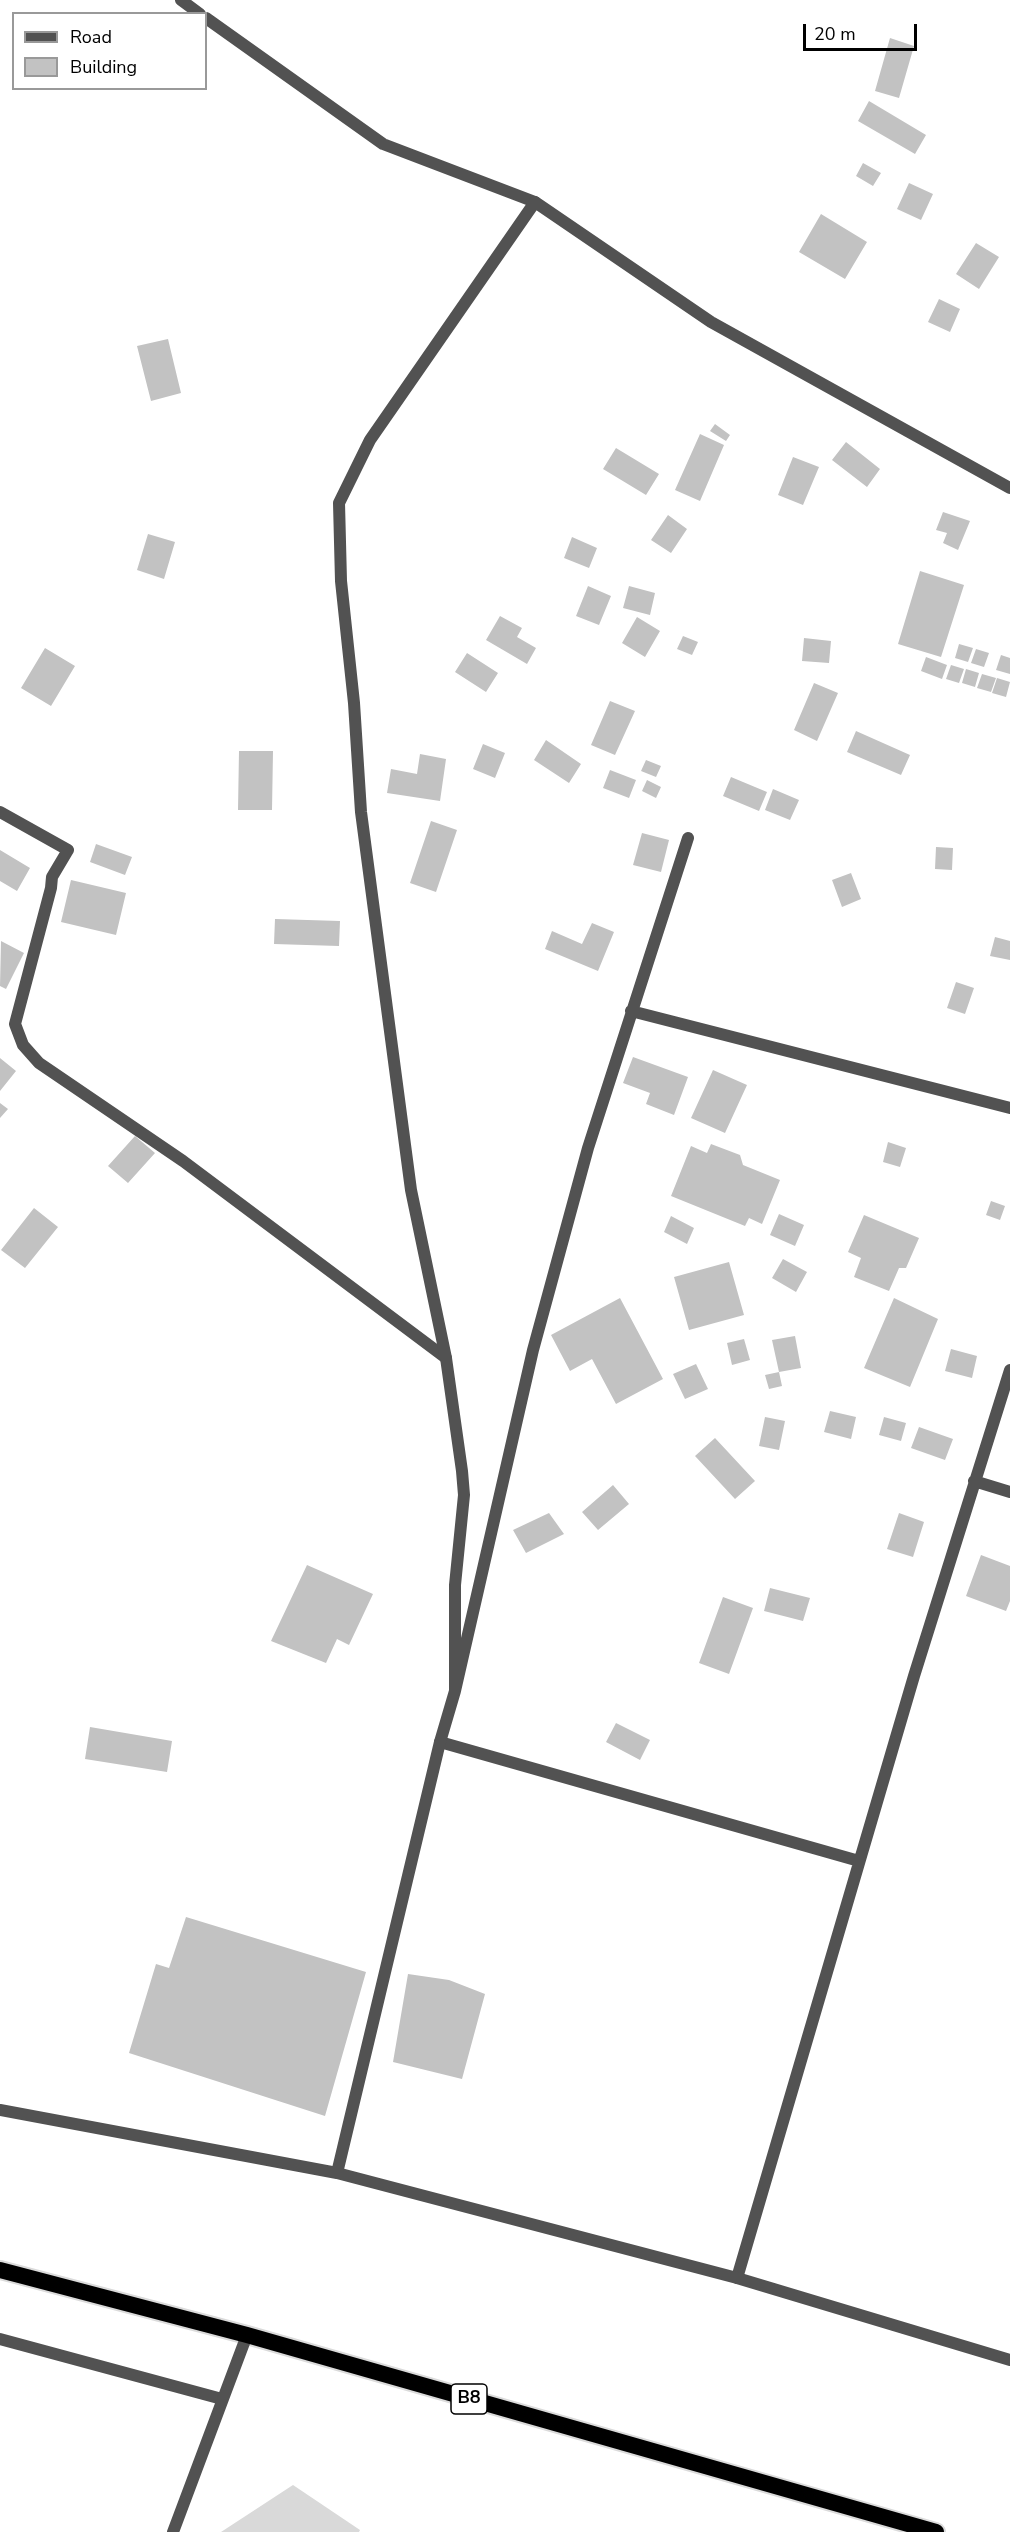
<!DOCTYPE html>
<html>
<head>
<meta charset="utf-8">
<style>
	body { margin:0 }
	#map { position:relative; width:1010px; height:2532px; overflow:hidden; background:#fff; font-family:"Nunito Sans",sans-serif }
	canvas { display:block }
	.legend { position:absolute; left:12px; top:12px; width:195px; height:78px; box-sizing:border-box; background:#fff; border:2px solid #999; margin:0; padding:8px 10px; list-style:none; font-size:18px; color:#000 }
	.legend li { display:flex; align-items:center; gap:12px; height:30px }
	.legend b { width:30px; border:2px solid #999 }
	.scale { position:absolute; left:803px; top:24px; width:114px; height:27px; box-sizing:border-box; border:3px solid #000; border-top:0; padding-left:8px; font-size:18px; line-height:21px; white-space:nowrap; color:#000; -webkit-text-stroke:4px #fff; paint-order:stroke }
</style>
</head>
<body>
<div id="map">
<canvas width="1010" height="2532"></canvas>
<ul class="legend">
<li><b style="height:8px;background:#525252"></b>Road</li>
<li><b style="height:16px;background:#c2c2c2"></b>Building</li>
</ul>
<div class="scale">20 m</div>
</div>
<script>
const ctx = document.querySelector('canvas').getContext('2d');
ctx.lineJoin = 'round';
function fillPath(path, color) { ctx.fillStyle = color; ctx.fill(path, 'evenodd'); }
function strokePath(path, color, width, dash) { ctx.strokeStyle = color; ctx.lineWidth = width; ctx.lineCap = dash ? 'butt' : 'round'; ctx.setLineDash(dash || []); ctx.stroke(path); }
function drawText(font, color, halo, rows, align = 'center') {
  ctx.font = font + ' "Nunito Sans",sans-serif'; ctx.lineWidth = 5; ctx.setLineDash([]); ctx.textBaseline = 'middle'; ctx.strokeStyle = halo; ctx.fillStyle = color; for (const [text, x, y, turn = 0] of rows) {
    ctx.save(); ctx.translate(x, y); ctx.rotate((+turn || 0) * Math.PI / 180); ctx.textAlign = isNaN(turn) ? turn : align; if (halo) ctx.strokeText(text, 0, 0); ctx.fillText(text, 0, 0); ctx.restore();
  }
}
fillPath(new Path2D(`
	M293 2485 360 2530 359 2532H221Z`), '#d9d9d9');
fillPath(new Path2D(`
	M890 38 914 46 899 98 875 91Z
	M869 101 926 135 915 154 858 121Z
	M863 163 881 173 873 186 856 176Z
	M909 183 933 194 921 220 897 209Z
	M821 214 867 242 845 279 799 252Z
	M976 243 999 257 979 289 956 274Z
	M939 299 960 309 950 332 928 322Z
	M168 339 181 393 151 401 137 346Z
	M715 424 730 435 726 441 710 431Z
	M700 434 724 445 700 501 675 490Z
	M846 442 880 469 867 487 832 460Z
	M616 448 659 474 646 495 603 469Z
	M793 457 819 467 803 505 778 495Z
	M943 512 970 521 958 550 943 543 947 533 936 530Z
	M668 515 687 529 671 553 651 540Z
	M148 534 175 542 164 579 137 570Z
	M572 537 597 548 589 568 564 558Z
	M920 571 964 585 941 657 898 644Z
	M588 586 611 596 599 625 576 616Z
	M629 586 655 593 650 615 623 608Z
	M500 616 522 628 517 637 536 648 527 664 486 640Z
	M637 617 660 631 645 657 622 643Z
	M683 636 698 642 692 655 677 649Z
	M804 638 831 641 829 663 802 661Z
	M959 644 973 648 968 662 955 658Z
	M45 648 75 666 51 706 21 688Z
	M976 649 989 653 984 667 971 663Z
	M467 653 498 673 486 692 455 672Z
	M1001 655 1010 658V674L996 670Z
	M926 657 947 665 942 679 921 671Z
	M951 665 964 669 959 683 946 679Z
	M966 669 979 673 975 687 962 683Z
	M982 674 996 678 991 692 977 688Z
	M997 678 1010 682 1006 697 992 693Z
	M814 683 838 693 817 741 794 730Z
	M610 701 635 711 615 755 591 745Z
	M856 731 910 755 901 775 847 752Z
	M546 740 581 764 569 783 534 760Z
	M483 744 505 753 495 778 473 769Z
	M239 751H273L272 810H238Z
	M420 754 446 759 440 801 387 793 391 769 417 774Z
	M646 760 661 766 656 777 641 771Z
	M610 770 636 780 629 798 603 788Z
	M731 777 767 792 759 811 723 796Z
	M647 780 661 787 656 798 642 791Z
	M773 789 799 800 790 820 765 810Z
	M431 821 457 830 436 892 410 883Z
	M642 833 669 840 661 872 633 865Z
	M96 844 132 857 125 875 90 862Z
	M936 847 953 848 952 870 935 869Z
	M0 850 30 868 17 891 0 881Z
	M851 873 861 899 842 907 832 880Z
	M71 880 126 893 116 935 61 922Z
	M275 919 340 921 339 946 274 944Z
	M592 923 614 932 598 971 545 949 552 931 582 944Z
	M995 937 1010 941V960L990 956Z
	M1 941 24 953 6 989 0 986Z
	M956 982 974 988 965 1014 947 1008Z
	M633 1057 688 1077 674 1115 646 1104 650 1093 623 1083Z
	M0 1058 16 1071 0 1091Z
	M713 1070 747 1085 725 1133 691 1118Z
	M0 1103 8 1109 0 1118Z
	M135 1136 155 1153 128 1183 108 1166Z
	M888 1142 906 1148 900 1167 883 1162Z
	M711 1144 740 1155 743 1165 780 1180 762 1224 749 1218 745 1226 671 1196 691 1146 707 1153Z
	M991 1201 1005 1206 1000 1220 986 1215Z
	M34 1208 58 1227 25 1268 1 1250Z
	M779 1214 804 1225 795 1246 770 1235Z
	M864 1215 919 1238 906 1268H899L889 1291 854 1277 861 1258 848 1252Z
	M671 1216 694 1228 687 1244 664 1232Z
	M783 1259 807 1272 796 1292 772 1278Z
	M729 1262 744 1315 689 1330 674 1277Z
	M620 1298 663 1379 616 1404 592 1359 570 1371 551 1335Z
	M894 1298 938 1319 910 1387 864 1368Z
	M795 1336 801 1368 779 1372 772 1340Z
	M744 1339 750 1360 732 1365 727 1343Z
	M951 1349 977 1356 972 1378 945 1371Z
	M696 1364 708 1389 685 1399 673 1374Z
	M779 1372 782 1386 769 1389 765 1375Z
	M830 1411 856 1417 851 1439 824 1432Z
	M765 1417 785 1421 779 1450 759 1446Z
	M884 1417 906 1423 901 1441 879 1435Z
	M919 1427 953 1439 945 1460 911 1448Z
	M715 1438 755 1481 735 1499 695 1456Z
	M613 1485 629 1504 598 1530 582 1512Z
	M549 1513 564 1534 526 1553 513 1530Z
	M899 1513 924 1522 913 1557 887 1549Z
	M981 1555 1010 1566V1601L1006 1611 966 1596Z
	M307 1565 373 1594 349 1645 337 1639 326 1663 271 1641Z
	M770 1588 810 1598 803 1621 764 1611Z
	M723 1597 753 1608 729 1674 699 1663Z
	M616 1723 650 1740 640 1760 606 1742Z
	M90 1727 172 1741 167 1772 85 1759Z
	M186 1917 366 1972 325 2116 129 2053 156 1964 169 1968Z
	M408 1974 449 1980 485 1994 462 2079 393 2062Z`), '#c2c2c2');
const trunk = new Path2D(`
	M0 2270 247 2335 936 2532`);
strokePath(trunk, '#dbdbdb', 20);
strokePath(new Path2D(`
	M181 0 200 14
	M206 18 383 144 535 202
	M0 812 68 850 52 877 51 888 15 1024 23 1045 39 1063 183 1161 446 1358
	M974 1481 1010 1492
	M440 1742 859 1861
	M737 2278 914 1676 1010 1370
	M0 2339 222 2399`), '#525252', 12);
strokePath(new Path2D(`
	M631 1011 1010 1108
	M455 1691V1585L464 1495 462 1471 446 1358 411 1190 361 812 354 703 341 581 339 503 370 440 535 202 711 322 1010 488
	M0 2110 337 2173 737 2278 1010 2360
	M337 2173 440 1742 455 1691 533 1350 588 1148 688 838
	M173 2532 247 2335`), '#525252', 12);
strokePath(trunk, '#000', 16);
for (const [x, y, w] of [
	[469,2399,36]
]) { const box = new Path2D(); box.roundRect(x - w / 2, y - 15, w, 30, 4.5); ctx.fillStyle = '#fff'; ctx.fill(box); strokePath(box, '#000', 1.5); }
drawText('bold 18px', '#000', null, [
	["B8",469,2399]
]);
</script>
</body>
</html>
